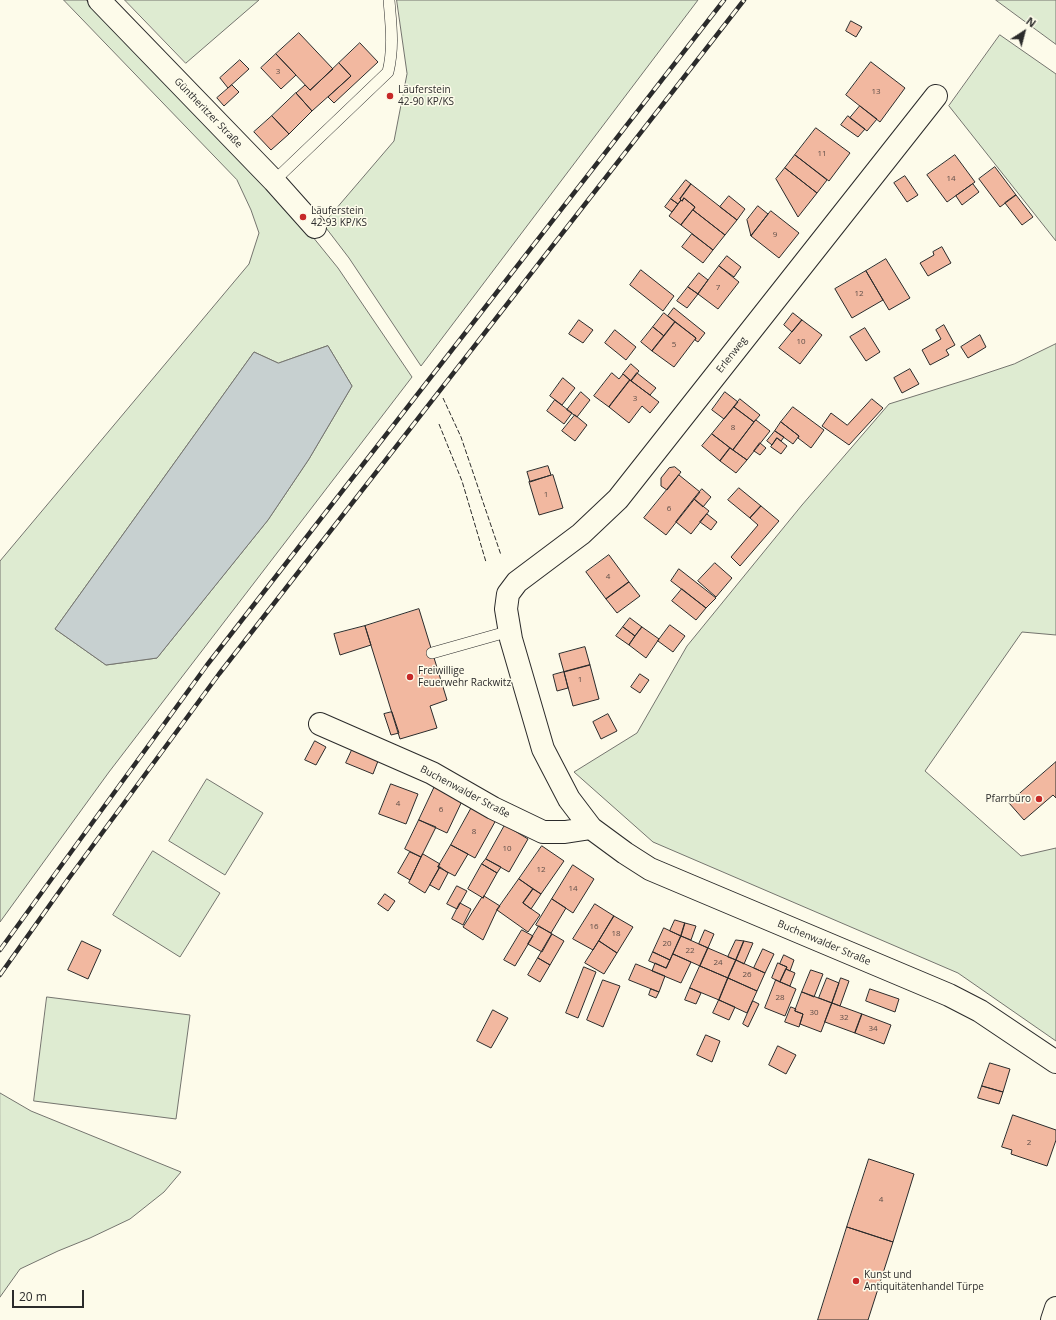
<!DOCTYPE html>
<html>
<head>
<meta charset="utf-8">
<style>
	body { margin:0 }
	#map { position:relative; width:1056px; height:1320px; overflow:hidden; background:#fdfbea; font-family:"Open Sans",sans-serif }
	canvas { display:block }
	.north { position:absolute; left:1004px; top:12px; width:40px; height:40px; -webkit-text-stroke:3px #fdfbea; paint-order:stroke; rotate:36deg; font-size:11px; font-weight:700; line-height:16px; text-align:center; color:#2b2b2b }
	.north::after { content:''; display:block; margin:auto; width:14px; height:18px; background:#2b2b2b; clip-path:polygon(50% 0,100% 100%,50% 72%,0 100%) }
	.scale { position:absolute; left:12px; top:1290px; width:72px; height:18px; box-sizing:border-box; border:2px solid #2b2b2b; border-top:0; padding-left:5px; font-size:12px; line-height:14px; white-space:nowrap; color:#2b2b2b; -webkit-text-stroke:3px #fdfbea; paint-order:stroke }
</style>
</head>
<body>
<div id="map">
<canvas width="1056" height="1320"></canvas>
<div class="north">N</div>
<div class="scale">20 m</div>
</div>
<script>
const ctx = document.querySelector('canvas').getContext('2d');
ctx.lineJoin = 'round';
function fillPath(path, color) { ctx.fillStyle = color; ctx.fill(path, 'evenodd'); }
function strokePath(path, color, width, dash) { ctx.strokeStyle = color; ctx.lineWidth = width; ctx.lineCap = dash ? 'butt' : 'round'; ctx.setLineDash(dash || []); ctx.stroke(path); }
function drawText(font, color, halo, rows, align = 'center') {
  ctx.font = font + ' "Open Sans",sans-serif'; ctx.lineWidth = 3; ctx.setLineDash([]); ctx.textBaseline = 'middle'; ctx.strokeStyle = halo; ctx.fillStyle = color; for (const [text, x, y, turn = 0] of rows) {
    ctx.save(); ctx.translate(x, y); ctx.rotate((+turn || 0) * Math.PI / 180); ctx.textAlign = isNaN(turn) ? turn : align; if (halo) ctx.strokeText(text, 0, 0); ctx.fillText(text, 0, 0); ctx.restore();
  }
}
const green = new Path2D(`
	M64 0H86L268 187 308 231 338 268 412 377 109 772 0 922V561L249 264 259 233 251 210 237 180ZM328 346 352 386 309 459 268 520 157 658 106 665 55 629 254 352 278 363Z
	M125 0H259L186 63Z
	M397 0H698L421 366 349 258 323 224 394 141 407 74Z
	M996 0H1056V44Z
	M1000 35 1056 74V241L949 106Z
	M1056 344V635L1022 632 925 771 1021 856 1056 848V1041L958 973 653 842 574 772 637 733 687 646 802 505 889 404 972 378 1014 364Z
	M207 779 263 813 225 875 169 841Z
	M153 851 220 893 180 957 113 915Z
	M47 997 190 1015 176 1119 34 1101Z
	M0 1093 31 1111 181 1172 164 1192 130 1219 90 1238 58 1251 20 1269 0 1297Z`);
fillPath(green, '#deebd1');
strokePath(green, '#74746e', 1);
const water = new Path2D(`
	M328 346 352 386 309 459 268 520 157 658 106 665 55 629 254 352 278 363Z`);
fillPath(water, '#c7d0d0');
strokePath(water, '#74746e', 1);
const building = new Path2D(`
	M851 21 862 27 856 37 846 31Z
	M299 33 333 69 310 90 276 54Z
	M360 43 378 62 334 103 328 97 351 76 339 63Z
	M276 54 296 75 281 89 261 68Z
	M240 60 249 69 228 88 220 78Z
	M871 62 905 88 880 122 846 95Z
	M339 63 351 76 312 111 296 93 305 85 310 90Z
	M232 85 239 92 224 106 217 98Z
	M296 93 312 111 289 134 272 116Z
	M860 106 877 119 867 131 850 118Z
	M272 116 289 134 271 150 254 132Z
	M848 116 865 129 858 137 841 125Z
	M816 128 850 153 829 181 795 155Z
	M795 155 827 180 817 193 785 168Z
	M955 155 975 182 947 202 927 175Z
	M995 167 1016 195 1000 207 979 179Z
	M785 168 817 193 798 217 776 179Z
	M905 176 918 195 907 202 894 183Z
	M686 180 691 184 680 199 681 200 678 204 671 199Z
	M691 184 737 220 725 235 693 210 695 207 684 198 682 201 680 199Z
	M973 184 979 192 962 205 956 196Z
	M1016 195 1033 217 1022 225 1005 203Z
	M729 196 745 209 737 220 720 207Z
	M684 198 695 207 681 225 669 216 681 200 682 201Z
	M671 199 678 204 672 212 665 207Z
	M758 206 768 214 751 236 747 220Z
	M693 210 725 235 713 250 681 225Z
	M771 211 799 233 779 258 751 236Z
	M692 234 713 250 703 263 682 247Z
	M942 247 951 263 928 276 920 263 934 255 933 252Z
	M727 256 741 267 734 277 719 266Z
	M886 259 910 298 889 310 866 271Z
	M719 266 739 282 718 309 698 294Z
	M641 270 674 296 663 311 630 285Z
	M866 271 883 300 852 318 835 289Z
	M699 273 708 280 698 294 688 287Z
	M688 287 698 294 687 308 677 301Z
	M674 308 705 333 698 342 695 340 696 338 668 316Z
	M664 313 675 322 664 336 653 327Z
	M793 313 802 320 792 332 784 325Z
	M579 320 593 330 583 343 569 334Z
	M802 320 822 335 800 364 779 348Z
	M675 322 696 338 674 367 652 351Z
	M944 325 955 345 946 350 949 355 930 365 922 350 941 339 936 330Z
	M653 327 664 336 652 351 641 342Z
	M865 328 880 352 866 361 850 337Z
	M615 330 636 347 626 360 605 343Z
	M980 335 986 347 968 358 961 347Z
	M631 364 639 371 631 381 623 374Z
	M910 369 919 384 902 393 894 378Z
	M612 373 619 379 623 374 630 380 609 407 594 396Z
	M637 373 656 388 650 395 631 381Z
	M563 378 575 388 562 405 550 396Z
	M630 380 659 402 650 413 642 406 629 423 609 407Z
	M581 392 590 400 577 417 567 410Z
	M725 392 738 402 724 419 712 410Z
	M740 399 760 415 754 422 734 407Z
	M872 399 883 408 849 445 822 426 831 413 847 425Z
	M555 400 572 413 564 424 547 411Z
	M734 407 754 422 733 450 712 434Z
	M793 407 824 430 811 448 798 438 799 436 781 422Z
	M575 415 587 425 575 441 562 431Z
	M756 420 770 431 747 460 733 450Z
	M781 422 799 436 793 444 775 431Z
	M775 431 784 437 781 441 777 438 772 445 767 441Z
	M712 434 730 448 720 461 702 446Z
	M777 438 787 446 781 454 771 447Z
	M760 443 766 448 760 455 754 451Z
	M730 448 747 460 736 473 720 461Z
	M548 466 551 475 530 482 527 472Z
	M675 467 681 472 667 490 661 486V478L669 468Z
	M553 475 563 508 539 515 529 482Z
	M679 475 700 492 666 535 644 518Z
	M739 488 761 506 750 518 728 500Z
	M702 489 711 497 703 507 694 499Z
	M694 499 709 511 691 534 676 522Z
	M761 506 779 521 740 566 731 557 758 525 750 518Z
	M707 514 717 522 711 530 700 522Z
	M609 555 629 582 606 599 586 572Z
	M715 563 732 578 716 597 698 581Z
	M679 569 716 598 706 608 671 581Z
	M629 582 640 596 617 613 606 599Z
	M682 589 706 608 696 620 672 601Z
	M419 609 447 700 430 706 437 728 400 739 365 626Z
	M630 618 642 627 635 636 623 627Z
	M670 625 685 636 673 652 658 641Z
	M365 626 371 645 340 655 334 634Z
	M623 627 635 636 629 645 616 636Z
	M642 627 659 639 646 658 629 645Z
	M585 647 590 665 564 672 559 654Z
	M590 665 599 699 573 706 564 672Z
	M564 672 568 688 557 691 553 675Z
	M640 674 649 680 640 693 631 687Z
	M392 712 399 733 391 735 384 714Z
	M608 714 617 731 601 739 593 722Z
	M315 741 326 747 316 765 305 760Z
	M352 750 378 761 373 774 346 763Z
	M1056 762V798L1053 795 1024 820 1009 803Z
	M391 784 418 794 406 824 379 814Z
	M435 786 463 799 447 833 419 820Z
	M472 807 496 820 475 858 451 845Z
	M419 820 436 827 421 857 405 849Z
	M505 825 528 839 509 872 486 859Z
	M451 845 468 854 455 876 438 867Z
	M542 846 564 861 541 894 519 879Z
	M410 852 421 857 410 880 398 873Z
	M423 854 440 864 438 867H440L425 893 409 883Z
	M486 859 501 867 497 873 482 864Z
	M482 864 497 873 483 898 468 889Z
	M573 865 594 879 573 913 552 899Z
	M440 867 448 873 439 890 430 885Z
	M519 879 533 889 523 903 540 915 528 932 497 910Z
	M457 886 467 891 457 909 447 904Z
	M533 889 541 894 531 909 523 903Z
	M385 894 395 901 388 911 378 904Z
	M484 896 500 906 497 910 483 940 463 927 482 897 483 898Z
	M552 899 566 908 551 933 536 925Z
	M460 903 471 909 463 925 452 919Z
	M595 904 614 916 593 950 573 939Z
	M614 916 633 927 617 953 599 941Z
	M675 920 685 923 681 936 670 931Z
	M685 923 696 926 691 940 681 936Z
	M539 926 552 934 542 952 528 944Z
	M664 928 681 936 670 960 653 952Z
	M522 930 533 936 515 966 504 960Z
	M705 930 714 934 708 948 699 944Z
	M552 934 564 941 550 965 538 958Z
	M681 936 708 948 700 966 673 954Z
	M736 940 744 941 736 960 728 957Z
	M82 941 101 950 88 979 68 970Z
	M599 941 617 953 604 974 585 963Z
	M744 941 753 943 744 964 736 960Z
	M708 948 736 960 728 978 700 966Z
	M763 949 774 954 765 973 754 968Z
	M653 952 670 960 666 968 649 961Z
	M673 954 691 962 681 983 652 971 655 963 666 968Z
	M784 955 794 960 790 971 786 969 787 967 780 964Z
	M538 958 550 965 540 982 528 975Z
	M736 960 765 973 757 991 728 978Z
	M778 963 787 967 780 982 772 978Z
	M636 964 665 976 659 992 629 980Z
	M700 966 728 978 719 1000 690 988Z
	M584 967 596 972 578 1018 566 1013Z
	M786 969 795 973 790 986 780 982Z
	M811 970 823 974 814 997 802 992Z
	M728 978 757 991 747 1013 719 1000Z
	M827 978 839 983 832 1003 819 998Z
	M841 978 849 981 840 1006 832 1003Z
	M603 980 620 986 603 1027 587 1020Z
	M776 980 796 989 785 1016 765 1008Z
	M690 988 701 993 696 1004 685 1000Z
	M651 989 659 992 656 998 649 995Z
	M870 989 899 999 895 1012 866 1001Z
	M802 992 832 1003 821 1032 800 1024 803 1014 795 1011Z
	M719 1000 735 1007 729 1020 713 1013Z
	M753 1001 759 1004 748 1027 743 1024Z
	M832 1003 862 1014 855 1033 825 1022Z
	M791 1007 796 1009 795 1011 803 1014 799 1027 785 1022Z
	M493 1010 508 1018 491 1048 477 1041Z
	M862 1014 891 1025 884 1044 855 1033Z
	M706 1035 720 1041 712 1062 697 1055Z
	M778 1046 796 1055 786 1074 769 1065Z
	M990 1063 1010 1069 1003 1092 982 1086Z
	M982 1086 1003 1092 999 1104 978 1098Z
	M1013 1115 1056 1130V1140L1047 1166 1011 1154 1012 1150 1002 1147Z
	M869 1159 914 1174 893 1242 847 1227Z
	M847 1227 893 1242 868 1320H818Z`);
fillPath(building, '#f2b8a0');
strokePath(building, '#2b2b2b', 1);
const lane = new Path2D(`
	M274 181 388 72C394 47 391 25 389 0
	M432 653 510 631`);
const street = new Path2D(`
	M99 0 274 181 315 227
	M936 96 618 499 581 534 517 582 508 594 506 609 511 639 543 749 569 799 591 828 625 853 650 869 949 995 980 1011 1056 1062
	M320 724 432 773 493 808 543 832H565L591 828`);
const secondary = new Path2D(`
	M1052 1320 1056 1308`);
strokePath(lane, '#2b2b2b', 12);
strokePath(street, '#2b2b2b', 24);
strokePath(secondary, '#2b2b2b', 24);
strokePath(lane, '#fdfbea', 11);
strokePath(street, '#fdfbea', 22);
strokePath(secondary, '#fdfbea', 22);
const rail = new Path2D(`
	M0 950 58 870 207 665 724 0
	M0 975 69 878 219 674 744 0`);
strokePath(rail, '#2b2b2b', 4.5);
strokePath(rail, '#fdfbea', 3, [9]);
strokePath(new Path2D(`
	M443 398 461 437 501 555
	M439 424 462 481 486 562`), '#2b2b2b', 1, [5, 2]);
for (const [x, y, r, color] of [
	[390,96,4,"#c62828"],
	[303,217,4,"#c62828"],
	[410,677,4,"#c62828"],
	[1039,799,4,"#c62828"],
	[856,1281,4,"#c62828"]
]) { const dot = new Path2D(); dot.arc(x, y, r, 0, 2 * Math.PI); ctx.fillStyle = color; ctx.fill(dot); strokePath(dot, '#fdfbea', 1.5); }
drawText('8px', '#5d4e48', null, [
	["3",278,72],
	["13",876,92],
	["11",822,154],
	["14",951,179],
	["9",775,235],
	["7",718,288],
	["12",859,294],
	["10",801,342],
	["5",674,345],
	["3",635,399],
	["8",733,428],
	["1",546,495],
	["6",669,509],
	["4",608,577],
	["1",580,680],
	["4",398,804],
	["6",441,810],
	["8",474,832],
	["10",507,849],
	["12",541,870],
	["14",573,889],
	["16",594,927],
	["18",616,934],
	["20",667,944],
	["22",690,951],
	["24",718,963],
	["26",747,975],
	["28",780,998],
	["30",814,1013],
	["32",844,1018],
	["34",873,1029],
	["2",1029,1143],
	["4",881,1200]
]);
drawText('10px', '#2b2b2b', '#fdfbea', [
	["Läuferstein",398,90],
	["42-90 KP/KS",398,102],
	["Läuferstein",311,211],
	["42-93 KP/KS",311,223],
	["Freiwillige",418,671],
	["Feuerwehr Rackwitz",418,683],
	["Pfarrbüro",1031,799,"right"],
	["Kunst und",864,1275],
	["Antiquitätenhandel Türpe",864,1287]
], 'left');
drawText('10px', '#2b2b2b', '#fdfbea', [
	["Güntheritzer Straße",208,113,46],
	["Erlenweg",732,355,-52],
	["Buchenwalder Straße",465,792,28],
	["Buchenwalder Straße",824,943,23]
]);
</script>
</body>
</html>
